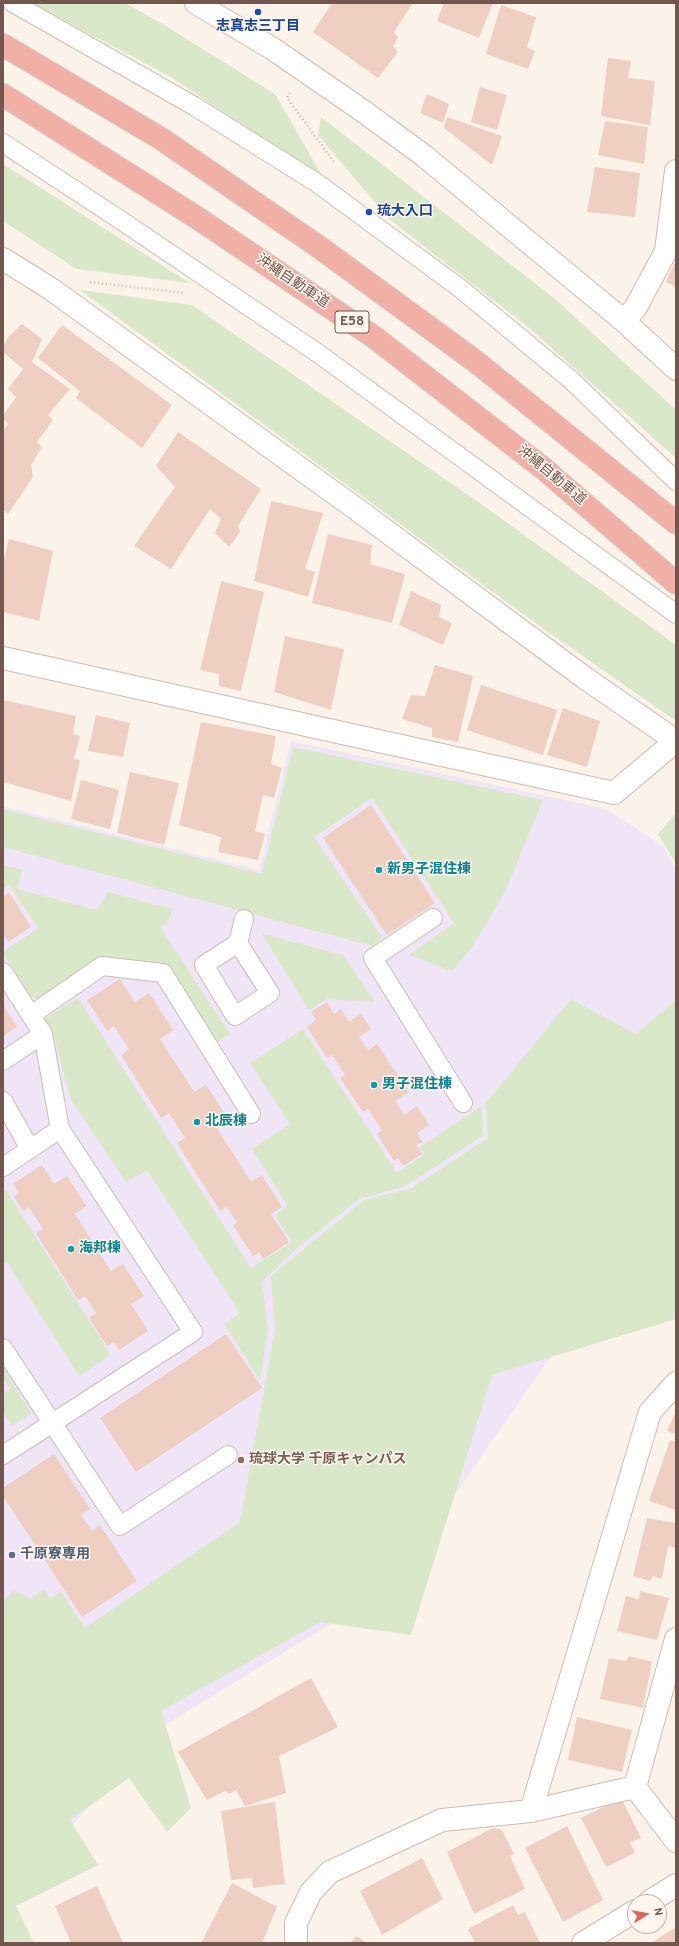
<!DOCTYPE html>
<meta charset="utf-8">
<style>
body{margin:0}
#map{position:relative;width:679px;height:1946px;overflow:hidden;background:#fbf2e9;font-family:Overpass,sans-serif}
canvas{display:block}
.frame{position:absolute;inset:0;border:4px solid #73574e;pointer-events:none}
.north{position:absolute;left:627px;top:1894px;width:40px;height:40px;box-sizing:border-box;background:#fef6ef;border:1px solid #c6b6af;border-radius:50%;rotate:79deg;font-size:11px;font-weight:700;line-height:16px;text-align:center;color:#73574e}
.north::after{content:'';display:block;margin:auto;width:14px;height:18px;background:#da6758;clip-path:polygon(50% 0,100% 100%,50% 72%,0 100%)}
</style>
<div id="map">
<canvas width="679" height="1946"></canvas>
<div class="frame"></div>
<div class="north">N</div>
</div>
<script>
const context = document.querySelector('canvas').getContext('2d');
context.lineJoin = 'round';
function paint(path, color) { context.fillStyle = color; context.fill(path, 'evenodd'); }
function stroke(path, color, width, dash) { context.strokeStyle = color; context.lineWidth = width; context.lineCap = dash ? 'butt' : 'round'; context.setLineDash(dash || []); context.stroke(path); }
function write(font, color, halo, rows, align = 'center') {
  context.font = font + ' Overpass,"Noto Sans JP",sans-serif'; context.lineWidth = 3; context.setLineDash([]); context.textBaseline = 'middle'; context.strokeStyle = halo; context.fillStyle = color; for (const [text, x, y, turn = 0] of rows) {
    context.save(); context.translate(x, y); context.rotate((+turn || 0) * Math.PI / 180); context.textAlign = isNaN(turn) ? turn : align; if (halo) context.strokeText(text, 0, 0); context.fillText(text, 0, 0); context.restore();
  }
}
paint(new Path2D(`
 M291 741 606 809 663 846 676 870V1070L567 1333 391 1587 147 1736 9 1902 3 1943V806L259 870Z`), '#efe5f7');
paint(new Path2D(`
 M31 3H125L161 23 275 94 324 179 169 76Z
 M321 117 555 299 676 410V458L528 327 389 219 318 135Z
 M3 164 190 283 77 269 3 221Z
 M80 290 192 305 484 506 676 645V721L538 625Z
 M293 747 543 800 505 892 473 946 452 971 409 955 454 923 372 798 314 837 382 937 372 946 3 847V809L262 874Z
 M676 813V864L658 834Z
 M3 865 22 870 17 889 97 910 108 892 173 909 167 924 160 927 230 1034 216 1043 168 968 89 965 38 999 30 995 3 952 38 928 9 885 3 889Z
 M262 934 343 955 375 1002 327 999 309 1010Z
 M78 998 251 1268 292 1242 275 1215 288 1206 252 1149 290 1124 250 1063 303 1029 397 1173 425 1154 420 1147 482 1106 483 1136 405 1186 359 1199 296 1249 262 1282 268 1330 260 1380 224 1324 240 1313 147 1170 126 1182 70 1098 53 1032 45 1019Z
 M571 999 636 1034 676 1000V1319L492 1375 411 1635 320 1622 161 1711 191 1808 167 1832 129 1778 70 1820 98 1865 16 1906 34 1943H3V1600L9 1596 13 1591 31 1598 44 1589 50 1598 61 1592 85 1628 240 1522 275 1330 271 1276 364 1200 412 1188 488 1138 485 1104Z
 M6 1190 111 1355 79 1376 7 1262 3 1264V1192Z
 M3 1369 31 1413 12 1426 3 1412V1394L10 1389 3 1379Z`), '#d8e8c8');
paint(new Path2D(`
 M332 3 412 4 394 32 398 37 393 46 398 52 378 78 313 32Z
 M444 3H493L479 38 437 21Z
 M501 5 536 17 527 47 535 51 528 69 486 54Z
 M608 58 631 61 628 78 655 81 650 125 601 116Z
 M480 87 507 95 497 130 471 122Z
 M427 94 449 104 443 123 420 113Z
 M447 117 502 136 492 165 444 128Z
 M605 121 648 127 644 164 598 155Z
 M595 167 640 173 635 217 587 212Z
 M676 260V287L666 282Z
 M22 324 42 339 32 362 70 389 48 415 53 420 37 442 42 447 31 465 33 477 8 514 3 510V431L8 424 3 419V416L16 397 8 389 23 369 3 352V346L8 337Z
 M62 325 172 405 142 448 76 398 80 391 38 358Z
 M178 432 261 489 238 526 240 532 229 547 215 533 221 519 210 509 171 569 134 546 175 487 156 466Z
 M271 501 323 513 305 569 315 572 308 597 254 581Z
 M328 534 372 545 370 564 405 574 392 623 312 603Z
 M9 539 53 551 39 621 3 612V563Z
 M221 581 264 592 241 691 219 686V674L200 670Z
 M411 591 441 605 439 617 452 623 443 645 399 625Z
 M285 636 344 649 331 710 274 692Z
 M435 665 473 676 458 742 432 737V728L402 719 411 695 425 696Z
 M481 685 557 710 543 755 467 730Z
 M3 700 76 716 73 734 80 736 74 759 80 760 71 801 3 782Z
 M563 708 600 721 587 767 547 755Z
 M96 715 130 723 123 757 88 751Z
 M201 722 276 736 271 764 282 768 274 798 263 795 255 831 265 834 258 860 218 852 221 837 179 825Z
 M130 772 179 783 164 845 117 833Z
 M81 780 119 790 110 829 71 819Z
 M371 805 435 903 387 935 323 838Z
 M9 892 31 927 8 942 3 934V897Z
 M120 979 135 1002 149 993 173 1030 160 1039 194 1092 206 1085 227 1117 215 1125 251 1182 262 1175 282 1207 271 1214 289 1242 263 1259 259 1252 253 1256 233 1225 237 1223 227 1207 220 1211 177 1143 185 1138 169 1113 161 1118 121 1055 129 1049 114 1026 107 1031 87 1000Z
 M327 1002 334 1014 341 1009 349 1022 361 1014 371 1029 359 1037 368 1050 377 1044 409 1092 395 1101 404 1115 417 1106 429 1125 417 1133 422 1142 416 1145 422 1154 403 1166 398 1158 394 1161 377 1134 382 1130 368 1109 363 1112 340 1078 345 1075 332 1055 327 1058 307 1027 316 1020 311 1012Z
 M3 1005 17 1027 3 1036Z
 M42 1165 54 1184 67 1176 86 1206 75 1214 111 1271 123 1264 144 1296 131 1304 148 1331 119 1350 114 1342 107 1346 89 1318 96 1313 85 1296 78 1300 36 1233 43 1229 29 1207 23 1211 14 1197 19 1193 13 1184Z
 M226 1334 262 1388 136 1472 100 1418Z
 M676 1411V1434L667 1431Z
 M670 1440 676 1442V1510L649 1501Z
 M54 1454 90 1509 81 1515 92 1531 100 1525 137 1581 82 1617 3 1496V1488Z
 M647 1518 676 1523V1548L668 1546 662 1579 653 1576 650 1581 633 1576Z
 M640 1591 669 1598 657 1640 617 1631 626 1596 639 1599Z
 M629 1656 652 1662 643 1708 600 1699 609 1658 626 1661Z
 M311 1678 338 1727 279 1756 286 1793 245 1806 236 1790 229 1794 225 1791 207 1800 178 1752Z
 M577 1717 632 1730 622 1772 568 1760Z
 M621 1798 641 1838 630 1842 635 1853 606 1867 581 1818Z
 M275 1802 285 1884 253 1888 252 1878 231 1880 221 1811Z
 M567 1826 603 1900 563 1922 525 1848Z
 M493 1828 502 1830 514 1854 510 1856 525 1889 474 1914 447 1852Z
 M422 1858 443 1899 382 1935 360 1891Z
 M232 1883 277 1907 262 1943H201Z
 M97 1886 123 1943H71L55 1906Z
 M513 1905 518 1915 525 1912 540 1943H475L468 1929Z
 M676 1927V1943H651Z
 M356 1936 367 1943H351Z`), '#eecfc2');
const lane = new Path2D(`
 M13 3 194 106 317 183 461 289 571 380 676 481
 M3 143 116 217 319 354 676 614
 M433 918 373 958 463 1103
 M238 943 204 965 235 1016 270 993 238 943 244 919
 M3 972 43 1034 60 1129 193 1332 3 1455
 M31 1015 102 966 163 973 251 1114
 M3 1061 43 1034
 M3 1101 30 1149
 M3 1167 60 1129
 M3 1348 120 1526 228 1455`);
const street = new Path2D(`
 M3 259 51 289 355 508 585 678 676 741
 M624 321 636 307 666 251 676 171
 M3 658 614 793 676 741
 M676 1639 635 1787 676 1841
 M531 1811 635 1787
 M649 1902 676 1885
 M296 1943V1923L311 1892 330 1872 442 1820 531 1811 650 1412 676 1383
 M583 1943 635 1911`);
const secondary = new Path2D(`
 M196 3 273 49 363 111 423 155 624 321 676 369`);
const highway = new Path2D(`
 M3 45 160 138 319 247 475 361 676 523
 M3 95 199 219 374 337 544 469 676 583`);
stroke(lane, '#cebbb2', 20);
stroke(street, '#cebbb2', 24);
stroke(secondary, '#d1bbb0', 24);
stroke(highway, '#d8d0cd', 24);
stroke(new Path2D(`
 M290 93 287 98 334 162
 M90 282 183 293`), '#d3b2a5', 2.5, [1, 3]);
stroke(lane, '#fff', 18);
stroke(street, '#fff', 22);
stroke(secondary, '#fff', 22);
stroke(highway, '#f0b0a5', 22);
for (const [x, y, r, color] of [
 [258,12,4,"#1a4fb4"],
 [369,212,4,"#1a4fb4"],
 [379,870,4,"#0f9aa8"],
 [374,1085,4,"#0f9aa8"],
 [197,1122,4,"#0f9aa8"],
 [71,1249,4,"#0f9aa8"],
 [241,1460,4,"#8d6e63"],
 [12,1555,4,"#5c6f8a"]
]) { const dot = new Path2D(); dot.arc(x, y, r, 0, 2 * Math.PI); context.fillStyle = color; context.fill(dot); stroke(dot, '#fef6ef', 1.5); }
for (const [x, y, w] of [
 [352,322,34]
]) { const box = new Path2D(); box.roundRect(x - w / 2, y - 11, w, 22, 3); context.fillStyle = '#fef6ef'; context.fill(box); stroke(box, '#73574e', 1); }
write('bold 13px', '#73574e', null, [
 ["E58",352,322]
]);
write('bold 14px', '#164399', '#fef6ef', [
 ["志真志三丁目",258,27],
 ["琉大入口",377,212,"left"]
]);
write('14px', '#73574e', '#fef6ef', [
 ["沖縄自動車道",292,282,34],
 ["沖縄自動車道",551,476,40]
]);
write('bold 14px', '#0d838f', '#fef6ef', [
 ["新男子混住棟",387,870],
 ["男子混住棟",382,1085],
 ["北辰棟",205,1122],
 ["海邦棟",79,1249]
], 'left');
write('bold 14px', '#785e54', '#fef6ef', [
 ["琉球大学 千原キャンパス",249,1460]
], 'left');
write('bold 14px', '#4e5e75', '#fef6ef', [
 ["千原寮専用",20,1555]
], 'left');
</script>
